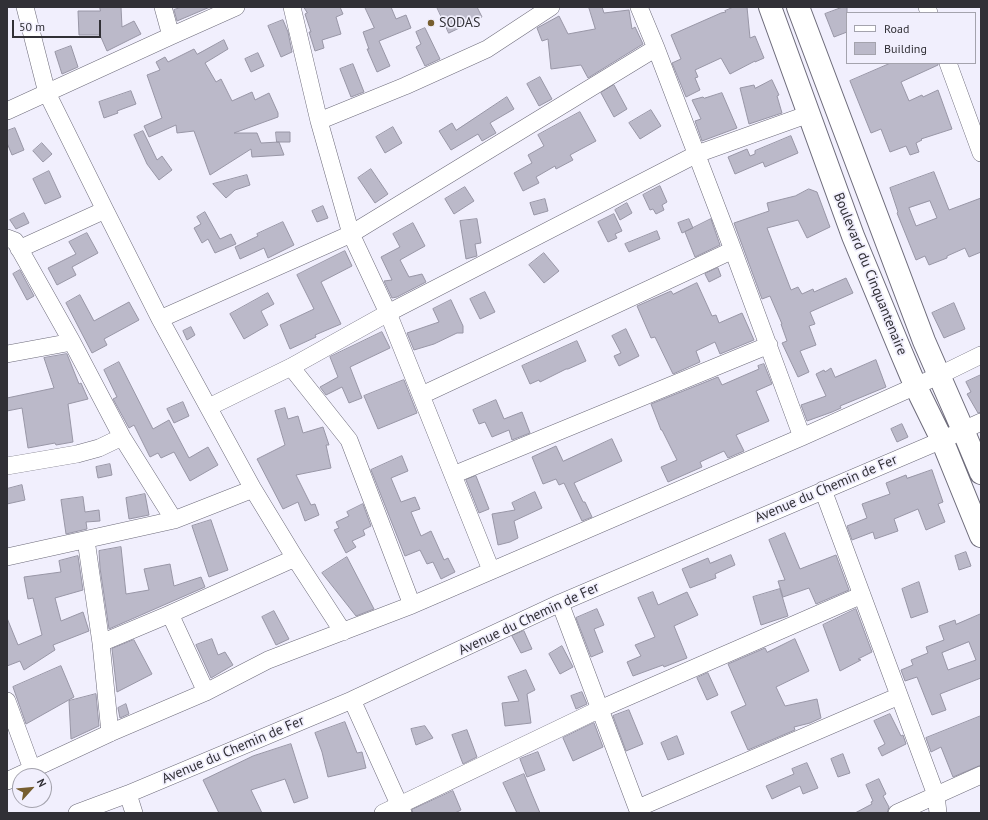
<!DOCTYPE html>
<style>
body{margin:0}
#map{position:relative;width:988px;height:820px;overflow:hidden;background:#f1effd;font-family:"PT Sans",sans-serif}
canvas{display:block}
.frame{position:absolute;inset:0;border:8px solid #313036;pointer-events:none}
.legend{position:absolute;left:846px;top:12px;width:130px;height:52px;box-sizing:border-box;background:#f1effd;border:1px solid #a4a3ad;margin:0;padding:5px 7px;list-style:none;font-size:12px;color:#313036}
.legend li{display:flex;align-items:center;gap:8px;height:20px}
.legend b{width:20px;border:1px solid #a4a3ad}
.north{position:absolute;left:12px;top:768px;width:40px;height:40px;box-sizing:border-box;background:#f1effd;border:1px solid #a4a3ad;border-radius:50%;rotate:63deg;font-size:11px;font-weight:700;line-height:16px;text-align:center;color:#313036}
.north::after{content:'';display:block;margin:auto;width:14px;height:18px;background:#775e2f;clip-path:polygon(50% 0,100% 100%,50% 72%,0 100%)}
.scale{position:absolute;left:12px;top:20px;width:89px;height:18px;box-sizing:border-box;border:2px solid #313036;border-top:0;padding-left:5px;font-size:12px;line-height:14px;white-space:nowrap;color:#313036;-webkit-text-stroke:3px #f1effd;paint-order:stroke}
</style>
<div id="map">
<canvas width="988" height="820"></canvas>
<div class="frame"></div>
<ul class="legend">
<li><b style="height:5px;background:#fff"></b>Road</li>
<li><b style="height:11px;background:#bbb9c9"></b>Building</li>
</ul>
<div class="north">N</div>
<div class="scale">50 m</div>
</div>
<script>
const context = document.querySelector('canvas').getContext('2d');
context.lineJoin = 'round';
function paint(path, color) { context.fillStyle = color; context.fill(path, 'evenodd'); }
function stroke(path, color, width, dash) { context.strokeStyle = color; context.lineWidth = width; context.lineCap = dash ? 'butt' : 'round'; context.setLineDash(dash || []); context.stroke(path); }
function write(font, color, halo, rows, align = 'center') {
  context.font = font + ' "PT Sans",sans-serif'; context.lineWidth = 3.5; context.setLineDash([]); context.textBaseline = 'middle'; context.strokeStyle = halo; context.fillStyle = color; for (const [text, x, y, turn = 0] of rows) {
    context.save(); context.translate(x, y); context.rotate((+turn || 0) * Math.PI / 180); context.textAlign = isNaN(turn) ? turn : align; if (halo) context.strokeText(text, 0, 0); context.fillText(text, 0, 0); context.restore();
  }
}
const building = new Path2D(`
 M100 7H121L122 27 134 21 141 34 107 51 100 35H79L78 11H100Z
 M182 7H210L177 21 174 10Z
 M304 7H340L343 14 336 17 341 34 322 40 324 48 315 51 309 32H311L305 14 307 13Z
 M365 7H391L396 19 406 15 411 28 379 41 390 66 377 72 367 49H369L363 32 374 28Z
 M437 7H477L482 17 449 33Z
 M589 7H602L604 13 629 10 632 29 635 27 643 44 588 78 581 65 551 69 548 39 542 41 537 28 559 16 568 34 595 29Z
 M734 7H747L750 38 755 36 764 58 755 62V61L730 74 721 58 695 70 698 77 695 78 700 90 686 97 672 63 681 59 671 35 721 13 726 12 725 11Z
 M843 7H847V32L834 37 825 14Z
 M283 20 288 32 292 52 281 57 268 26Z
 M425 28 440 59 425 66 416 47 421 44 416 32Z
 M224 40 228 49 205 63 216 82 221 79 232 101 252 92 255 100 269 93 278 113V117L234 133H257L261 143 279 142 284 155 252 157 251 149 210 175 194 131 177 133 176 125 149 137 144 126 162 118 147 75 160 70 156 62 165 57 168 62 194 49 197 54Z
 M71 46 78 67 62 74 55 52Z
 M258 53 264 66 251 72 245 59Z
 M891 63H938V65L901 82 909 101 922 95 923 97 938 90 952 129 921 139 922 140 916 143 919 152 910 155 906 146 890 152 881 129 871 133 850 81Z
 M353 64 364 92 351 97 340 69Z
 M540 77 552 99 539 106 527 84Z
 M772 80 779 95 777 96 782 113 749 124 740 88 754 85 755 88Z
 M614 85 627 109 614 117 601 93Z
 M131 91 136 104 117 111 118 113 104 118 99 102Z
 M722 93 737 128 702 141 695 121 701 119 692 100 703 97 704 98Z
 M507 97 514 109 490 123 496 133 482 141 478 134 451 150 439 131 452 123 456 130Z
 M651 110 661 126 640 139 629 123Z
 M580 112 596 141 570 155 573 160 556 169 555 166 536 177 539 183 523 191 514 173 532 163 528 155 544 146 538 135Z
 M393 127 402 143 385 153 376 137Z
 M15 128 24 150 12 155 7 143V131Z
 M143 131 157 160 162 156 172 170 159 180 147 164 134 135Z
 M276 132H290V142H277Z
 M791 136 798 153 765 167 763 162 735 174 728 157 747 149 750 156 755 154V151Z
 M42 143 52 154 43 162 33 151Z
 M371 169 388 194 375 203 358 178Z
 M49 171 61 197 45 204 33 179Z
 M934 172 949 210 981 198V252L969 257 965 248 947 256V258L929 265 925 256 916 260 897 213 898 212 890 188ZM930 201 937 218 916 226 909 208Z
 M247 175 250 185 235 190 226 198 213 184Z
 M660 186 667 202 662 205 664 210 656 214 653 209 650 210 643 195Z
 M465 187 474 201 454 214 445 199Z
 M809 189 817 192 830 227 807 238 798 220 767 228 791 290 798 287 802 294 813 289 814 292 846 278 853 293 810 312 815 324 809 326 816 345 800 351 809 372 798 377 782 343 787 341 781 324H782L770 296 762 299 734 223 769 211 767 203 795 196Z
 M545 199 548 211 534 215 530 203Z
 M627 203 632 213 620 220 615 210Z
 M323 206 328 218 317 222 312 211Z
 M205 212 220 239 231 234 236 244 215 253 208 239 202 243 194 228 201 224 197 217Z
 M24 213 29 223 16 229 10 220Z
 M614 214 622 231 615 234 617 238 608 242 598 222Z
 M477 219 481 243 475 244 477 256 466 259 460 221Z
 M689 219 693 228 682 233 678 223Z
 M711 219 720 245 695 257 685 232Z
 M283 222 294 245 268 258 264 248 240 259 235 247 258 236 257 234Z
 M413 223 425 246 400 260 409 277 422 274 426 282 397 297 392 298 384 281 392 280 381 257 400 247 393 234Z
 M657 231 660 239 629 252 625 244Z
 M87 233 98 253 72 267 76 275 57 285 48 268 76 254 69 242Z
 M345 251 352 266 321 282 341 324 315 335 316 337 290 349 280 325 314 309 297 275Z
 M544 253 559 271 544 283 529 265Z
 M718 268 721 276 709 282 705 274Z
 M20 270 34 296 27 300 13 274Z
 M697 283 712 316 716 315 719 323 742 313 754 340 720 354 715 342 696 351 700 362 673 374 655 337 651 338 637 306 671 291 673 294Z
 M485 292 495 312 480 319 470 299Z
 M268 293 274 304 261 311 268 325 244 339 230 314Z
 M80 295 94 321 129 302 139 320 104 339 107 345 92 353 66 303Z
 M451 300 463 326V333H457L434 344 414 350 407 333 439 322 433 309Z
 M954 303 965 329 944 338 932 313Z
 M191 327 195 335 187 340 183 331Z
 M626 329 639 356 619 366 614 356 621 353 612 336Z
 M382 332 390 348 350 367 362 398 349 403 342 387 326 395 320 387 338 377 330 357Z
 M577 341 586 361 568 369H566L540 382 539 380 530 384 522 366Z
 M67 354 79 384 81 383 88 399 68 404 73 442 56 445 55 443 28 448 22 408 7 411V398L54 388 44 358Z
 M876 360 886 387 840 406 841 408 832 412 807 421 801 405 826 396 816 374 824 370 825 372 831 368 835 377Z
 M119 362 153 429 169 420 189 458 208 447 218 465 190 481 174 452 161 458 158 453 150 457 134 425 129 428 113 399 117 397 104 370Z
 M764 364 772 384 756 391 769 421 736 435 744 451 728 458 724 451 700 462 702 467 668 482 661 467 677 460 662 430H661L651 404 718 377 722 385 759 369 758 366Z
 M981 375V412L978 413 967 394 971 392 966 382Z
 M404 380 417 413 378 429 364 396Z
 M496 400 504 419 522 412 530 433 512 440 509 430 492 437 485 422 479 424 473 410Z
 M183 402 189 416 174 423 167 409Z
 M285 408 288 419 298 416 303 433 323 427 329 445H326L331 468 296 475 311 505 315 504 319 515 305 521 298 502 283 509 257 459 285 445 275 411Z
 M902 424 908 437 897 442 891 429Z
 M612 439 622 461 574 483 583 502H585L592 517 582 521 564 483 559 485 556 479 543 484 532 457 556 446 563 461Z
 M402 456 408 471 391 478 401 502 415 497 420 509 411 512 421 536 431 531 444 560 448 558 455 572 441 579 433 562 427 564 420 550 405 556 371 470Z
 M110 464 112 475 98 478 96 467Z
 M932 470 943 502 938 504 945 522 926 530 918 509 894 519 898 531 875 539 873 532 852 540 847 526 867 518 862 504 890 494 886 483 906 475 907 478Z
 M476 476 489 509 479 513 466 480Z
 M22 485 25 500 7 504V489Z
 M535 492 542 508 514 521 518 538 510 542 498 545 492 514 515 510 512 503Z
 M145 494 149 515 129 519 126 498Z
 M83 497 85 512 99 510 100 521 86 522 87 529 66 534 61 500Z
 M363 504 371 526 363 530 365 535 352 541 356 547 346 553 334 530 339 528 336 522 349 516 347 512Z
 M211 520 228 570 209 577 192 526Z
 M785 533 800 569 836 555 849 590 816 604 809 588 783 597 778 581 785 580 769 540Z
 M121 547 126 594 149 590 144 569 170 564 174 586 201 577 205 587 109 629 100 568 99 551Z
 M966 552 971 566 959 570 955 556Z
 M731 555 735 565 715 574 716 578 690 588 682 569 708 558 710 563Z
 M78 556 83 590 55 598 61 621 83 612 89 631 53 645 55 650 24 670 20 661 7 666V618L18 645 42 635 33 598 28 599 24 577 61 572 59 561Z
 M347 557 374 609 356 616 322 573Z
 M919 582 928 612 911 618 902 589Z
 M780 589 788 616 761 625 753 597Z
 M653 592 658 605 687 592 698 615 674 626 687 658 664 667 663 665 633 676 627 662 641 656 635 645 655 637 638 598Z
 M597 609 604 625 594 629 603 652 591 657 576 618Z
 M856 609 872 652 858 659 861 660 840 671 823 625Z
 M274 611 289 639 276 645 262 617Z
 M981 614V678L940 694 946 710 932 715 917 677 905 681 901 670 913 665 911 660 928 653 926 647 944 640 939 626 955 620 956 624ZM969 642 976 660 948 670 942 653Z
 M524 631 532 649 521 653 512 636Z
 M212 639 218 655 225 652 233 665 211 678 196 645Z
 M795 639 809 671 776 687 785 706 817 699 821 718 810 723 794 727 795 730 748 750 731 712 746 705 728 664 765 648 767 652Z
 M134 640 152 674 117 692 112 649Z
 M562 646 573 667 560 674 549 654Z
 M61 666 74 697 26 724 13 687Z
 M526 670 535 690 527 694 531 723 505 726 502 703 519 701 508 677Z
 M708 673 718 695 707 700 697 678Z
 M582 692 587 704 576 709 571 696Z
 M96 694 99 726 71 739 69 701Z
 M126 704 129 714 120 718 118 708Z
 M629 710 643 744 626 751 613 716Z
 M890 714 901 736 903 735 906 744 882 756 878 748 885 744 874 721Z
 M981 716V765L953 777 941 747 931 752 926 738Z
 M345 722 357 753 362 752 366 768 328 777 322 752 315 733Z
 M594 723 603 747 573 761 563 738Z
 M425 726 433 738 416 745 411 729Z
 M467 730 477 757 463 764 452 735Z
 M677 736 684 754 668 760 661 743Z
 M291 744 308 798 294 803 285 779 251 790 262 813H219L203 780 253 756Z
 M538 752 545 770 527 777 520 759Z
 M843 754 850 773 838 777 831 759Z
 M807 763 818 788 803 794 800 786 772 799 766 786 794 774 792 769Z
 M524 774 532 794 540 813H517L503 783Z
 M879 779 886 794 883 796 889 807 887 813H855L872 804 871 802 873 801 866 785Z
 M453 791 461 810 455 813H413L412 810Z`);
paint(building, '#bbb9c9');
stroke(building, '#9896a6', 1);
const minor = new Path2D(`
 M25 7 47 93 105 210 160 319 253 489 295 558 343 632
 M163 7 171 36
 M292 7 319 121 351 234 388 313 491 570
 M639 7 656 48 733 250 802 437
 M927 7 929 13
 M948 63 981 153
 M7 111 171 36 236 7
 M319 121 405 86 487 49 551 7
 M7 238 15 241 32 271 72 342 122 437 174 520
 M19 249 105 210
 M160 319 351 234 656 48
 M7 354 72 342
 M291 367 349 440 412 605
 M422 395 733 250
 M209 407 291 367 388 313 697 154 809 114
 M7 466 77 454 99 448 122 437
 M453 475 769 345
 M823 490 936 795 938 813
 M86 540 101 643 110 733
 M7 557 174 520 253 489
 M560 603 639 813
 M170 614 206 692
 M101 643 170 614 295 558
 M352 700 403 813
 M7 701 32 769
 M7 781 110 733 206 692 268 660 412 605 802 437 938 376 981 355
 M128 794 134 813
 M638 808 899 696
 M77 813 128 794 352 700 560 603 942 440 981 422
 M383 813 600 709 862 595
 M897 813 981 775`);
const major = new Path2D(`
 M770 7 853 236 901 352 915 385 942 440 981 536
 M798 7 924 341 963 430 981 473`);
stroke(minor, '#6d6b7a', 18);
stroke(major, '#6d6b7a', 24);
stroke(minor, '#fff', 17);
stroke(major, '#fff', 22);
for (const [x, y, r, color] of [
 [431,23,4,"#775e2f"]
]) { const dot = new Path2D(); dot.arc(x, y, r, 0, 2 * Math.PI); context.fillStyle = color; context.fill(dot); stroke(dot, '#f1effd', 1.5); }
write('14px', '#313036', '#f1effd', [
 ["SODAS",439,23]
], 'left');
write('14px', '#313036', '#f1effd', [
 ["Boulevard du Cinquantenaire",870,274,68],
 ["Avenue du Chemin de Fer",826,489,-23],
 ["Avenue du Chemin de Fer",529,619,-25],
 ["Avenue du Chemin de Fer",233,750,-23]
]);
</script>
